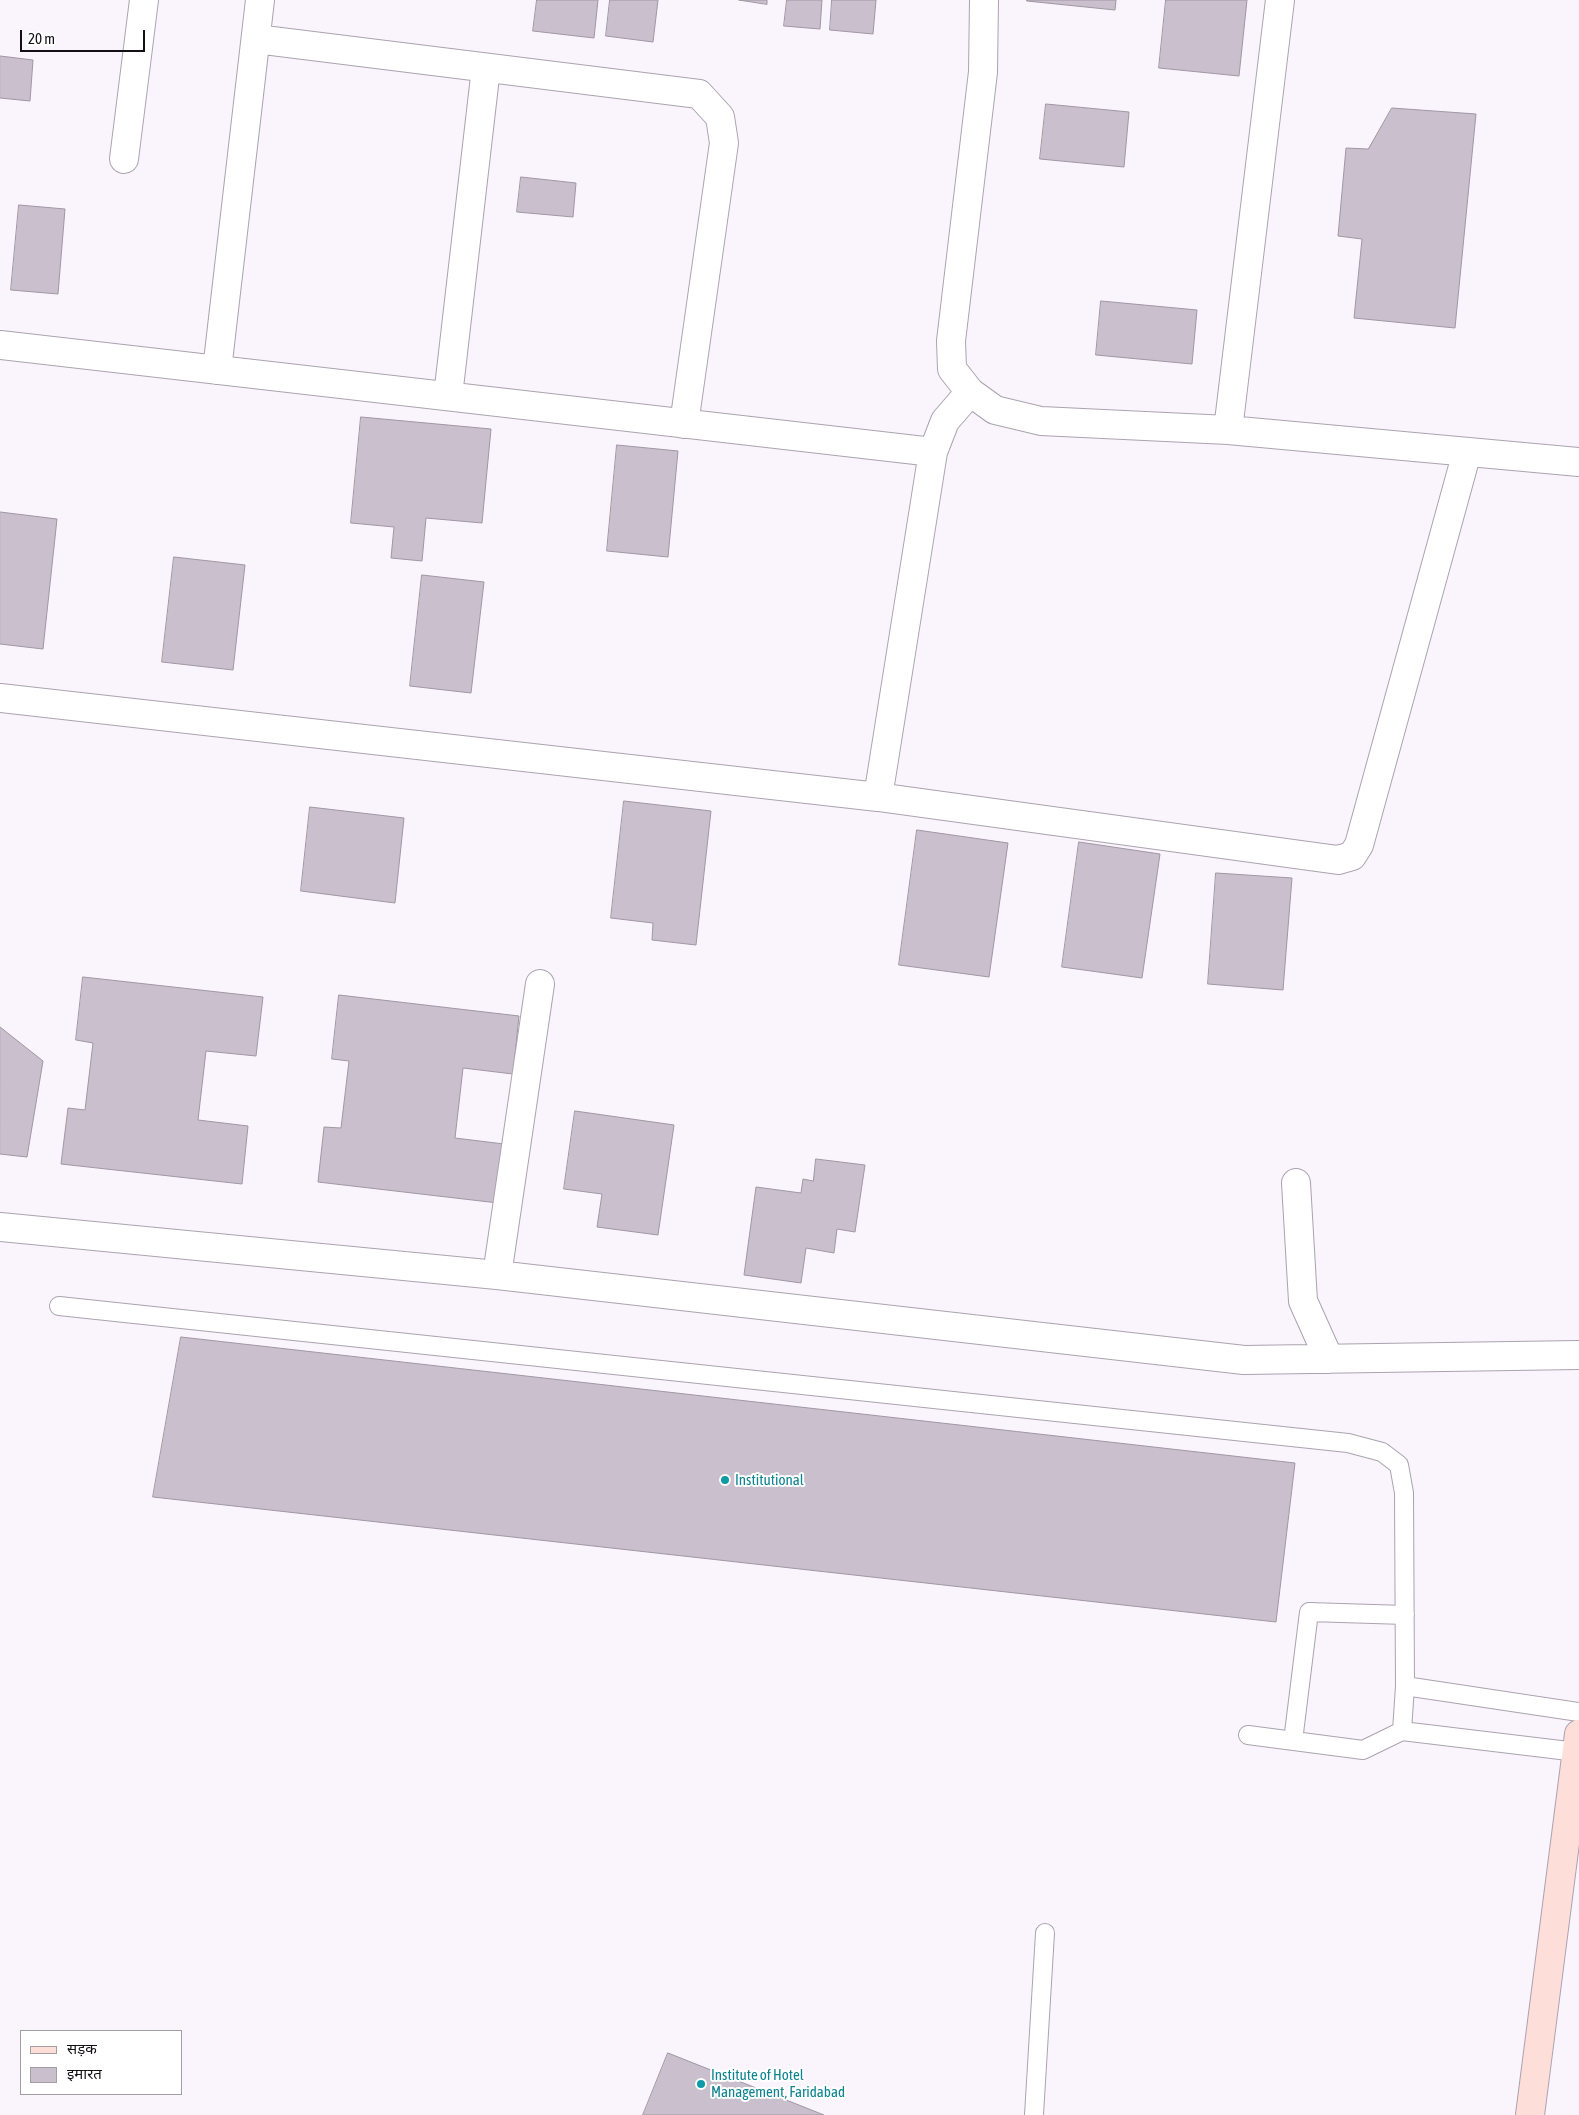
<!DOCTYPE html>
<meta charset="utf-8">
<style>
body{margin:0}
#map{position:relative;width:1579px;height:2115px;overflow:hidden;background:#faf4fd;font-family:"Asap Condensed","Noto Sans Devanagari",sans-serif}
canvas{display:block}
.legend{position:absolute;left:20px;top:2030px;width:162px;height:65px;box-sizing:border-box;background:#fff;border:1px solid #a19fa1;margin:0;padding:6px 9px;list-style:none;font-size:15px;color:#130f14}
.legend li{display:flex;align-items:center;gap:10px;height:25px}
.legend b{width:25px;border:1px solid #a19fa1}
.scale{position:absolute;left:20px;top:30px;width:125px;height:22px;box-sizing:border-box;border:2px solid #130f14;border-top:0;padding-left:6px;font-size:15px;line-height:18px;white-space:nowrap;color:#130f14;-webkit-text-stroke:4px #fff;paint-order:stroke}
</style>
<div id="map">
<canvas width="1579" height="2115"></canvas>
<ul class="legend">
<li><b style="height:6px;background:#feded9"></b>सड़क</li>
<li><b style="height:14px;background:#c9bfcd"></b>इमारत</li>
</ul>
<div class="scale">20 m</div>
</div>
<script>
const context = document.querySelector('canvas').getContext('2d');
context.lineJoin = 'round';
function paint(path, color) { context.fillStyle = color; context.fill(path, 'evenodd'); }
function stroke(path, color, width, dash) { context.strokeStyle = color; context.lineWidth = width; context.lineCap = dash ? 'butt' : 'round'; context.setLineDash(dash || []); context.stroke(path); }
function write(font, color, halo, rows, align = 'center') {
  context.font = font + ' "Asap Condensed",sans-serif'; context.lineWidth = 4; context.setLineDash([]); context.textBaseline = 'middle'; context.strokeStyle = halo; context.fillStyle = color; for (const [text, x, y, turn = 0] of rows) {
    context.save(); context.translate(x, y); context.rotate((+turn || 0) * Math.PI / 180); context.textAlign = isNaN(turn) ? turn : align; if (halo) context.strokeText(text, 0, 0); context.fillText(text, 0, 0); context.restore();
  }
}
const building = new Path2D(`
 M537 0H598L594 38 533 31Z
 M610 0H658L653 42 606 36Z
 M739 0H767V4Z
 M787 0H822L820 29 784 26Z
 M832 0H876L873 34 830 30Z
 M1027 0H1116L1115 10 1027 1Z
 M1166 0H1247L1239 76 1159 68Z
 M0 56 33 60 30 101 0 98Z
 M1046 104 1129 112 1124 167 1040 159Z
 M1392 108 1476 114 1455 328 1354 318 1362 239 1338 236 1346 148 1368 149Z
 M521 177 576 183 573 217 517 212Z
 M19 205 65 209 58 294 11 290Z
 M1101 301 1197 310 1192 364 1096 355Z
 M361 417 491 429 482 523 426 518 422 561 391 558 394 527 351 523Z
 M617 445 678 451 668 557 607 551Z
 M0 512 57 519 43 649 0 644Z
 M174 557 245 565 233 670 162 662Z
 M422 575 484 582 471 693 410 686Z
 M624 801 711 811 696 945 652 940 653 923 611 918Z
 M310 807 404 818 395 903 301 891Z
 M917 830 1008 843 989 977 899 965Z
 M1079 842 1160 854 1142 978 1062 967Z
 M1216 873 1292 878 1283 990 1208 984Z
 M83 977 263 997 256 1056 206 1051 198 1120 248 1126 242 1184 61 1164 68 1108 85 1110 93 1043 76 1040Z
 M339 995 519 1016 513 1074 463 1068 455 1138 504 1144 498 1203 318 1182 324 1127 341 1128 349 1061 332 1059Z
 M0 1027 43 1061 27 1157 0 1154Z
 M575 1111 674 1125 658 1235 597 1227 602 1194 564 1189Z
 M816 1159 865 1165 855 1232 837 1229 834 1253 806 1248 801 1283 744 1275 756 1187 801 1193 803 1179 813 1181Z
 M181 1337 1295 1463 1276 1622 153 1497Z
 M668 2053 824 2115H643Z`);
paint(building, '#c9bfcd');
stroke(building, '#a096a4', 1);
const lane = new Path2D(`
 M59 1306 1348 1443 1382 1452 1399 1465 1404 1493 1405 1686 1402 1731
 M1405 1686 1579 1712
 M1248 1735 1363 1750 1402 1731 1577 1752
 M1293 1741 1309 1612 1405 1615
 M1034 2115 1045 1933`);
const street = new Path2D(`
 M984 0 983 72 951 341 952 369 970 392 995 410 1041 421 1228 430 1579 462
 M256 39 699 94 720 117 724 143 684 424
 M124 159 144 0
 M0 345 933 452
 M217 370 260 0
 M448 396 486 68
 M1228 430 1280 0
 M0 698 878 797 1338 860 1352 856 1359 845 1467 452
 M878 797 933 452 945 421 970 392
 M1296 1183 1303 1301 1329 1359
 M0 1227 497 1275 1244 1360 1579 1355
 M497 1275 540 984`);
const secondary = new Path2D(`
 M1530 2115 1579 1734`);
stroke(lane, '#aca2b0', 20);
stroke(street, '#aca2b0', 30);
stroke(secondary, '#aca2b0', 30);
stroke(lane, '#fff', 18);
stroke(street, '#fff', 28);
stroke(secondary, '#feded9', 28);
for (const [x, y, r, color] of [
 [725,1480,5,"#0f9aa8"],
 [701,2084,5,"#0f9aa8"]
]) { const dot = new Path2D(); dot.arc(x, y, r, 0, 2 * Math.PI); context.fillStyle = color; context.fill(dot); stroke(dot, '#fff', 2); }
write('15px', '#0d838f', '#fff', [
 ["Institutional",735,1480],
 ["Institute of Hotel",711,2075],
 ["Management, Faridabad",711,2092]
], 'left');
</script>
